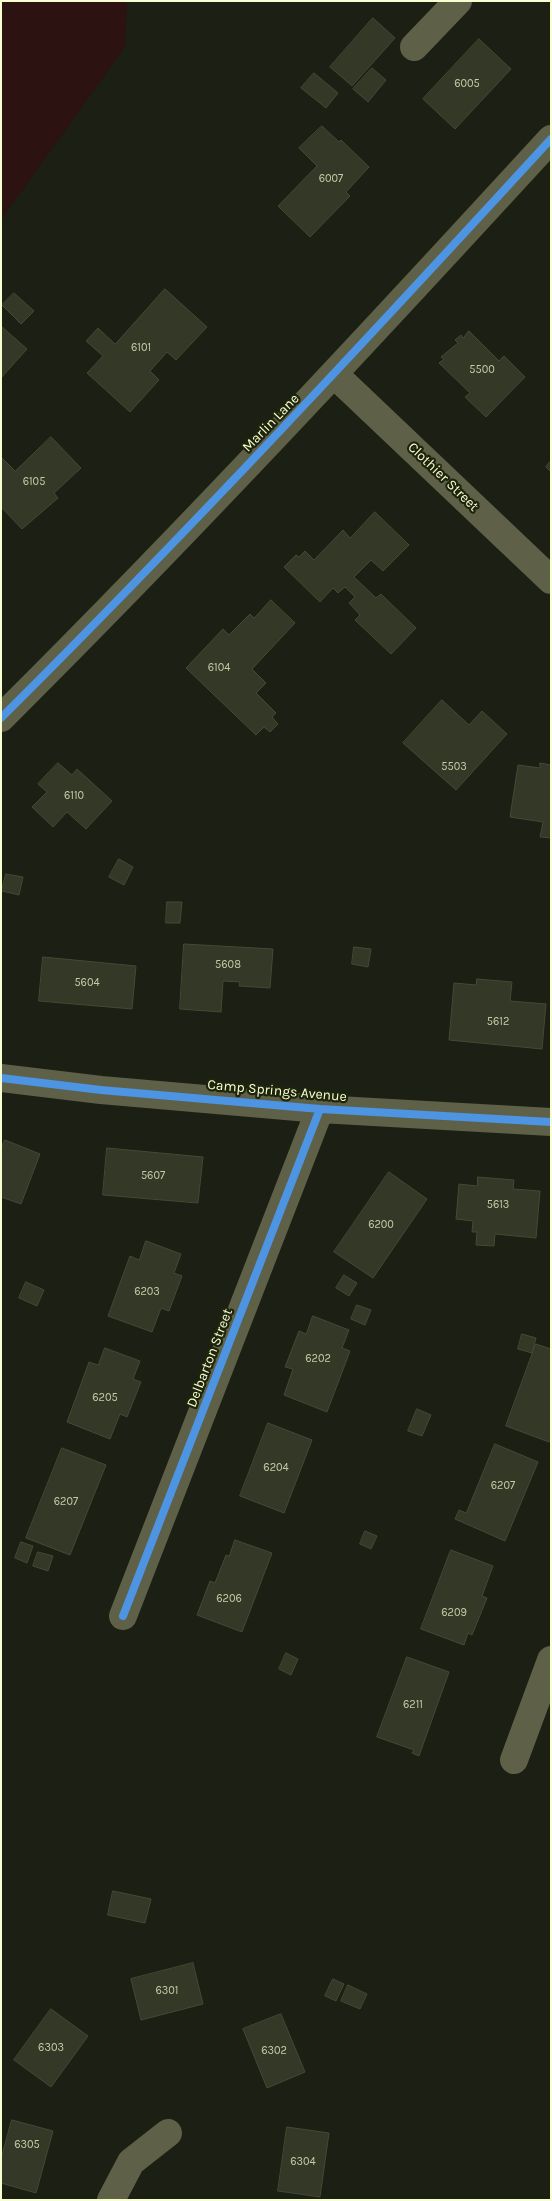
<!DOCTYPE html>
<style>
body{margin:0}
#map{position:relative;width:552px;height:2201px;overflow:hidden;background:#1c1f13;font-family:Karla,sans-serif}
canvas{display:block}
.frame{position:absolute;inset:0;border:2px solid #f7ffd0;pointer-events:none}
</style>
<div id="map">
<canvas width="552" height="2201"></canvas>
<div class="frame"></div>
</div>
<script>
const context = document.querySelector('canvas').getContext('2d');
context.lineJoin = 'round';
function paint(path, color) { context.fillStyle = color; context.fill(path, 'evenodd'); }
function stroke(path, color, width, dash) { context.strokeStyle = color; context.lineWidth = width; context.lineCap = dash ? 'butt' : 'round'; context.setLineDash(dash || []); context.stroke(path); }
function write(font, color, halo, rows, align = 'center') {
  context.font = font + ' Karla,sans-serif'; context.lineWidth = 4.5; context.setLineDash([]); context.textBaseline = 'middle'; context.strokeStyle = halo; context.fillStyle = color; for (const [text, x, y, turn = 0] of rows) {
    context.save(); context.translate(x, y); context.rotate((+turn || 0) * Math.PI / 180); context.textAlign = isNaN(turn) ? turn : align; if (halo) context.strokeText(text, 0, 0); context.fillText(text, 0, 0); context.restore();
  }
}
paint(new Path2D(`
 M1 1H127L125 47 1 220Z`), '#2c1210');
const building = new Path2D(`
 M373 18 395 38 352 86 330 67Z
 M479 39 511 69 455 129 423 99Z
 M372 68 386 80 368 102 353 89Z
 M314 73 338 93 326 108 301 88Z
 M322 126 339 142 341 140 369 167 346 192 350 196 310 237 278 206 317 166 299 148Z
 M165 289 207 327 176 360 167 352 150 371 159 380 130 412 87 373 103 356 86 341 98 328 115 344Z
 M14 293 34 311 21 324 2 305Z
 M1 326 27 349 1 378Z
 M469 331 499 361 504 356 525 377 486 417 465 397 470 393 439 363 444 359 441 357 458 343 455 340 461 335 463 338Z
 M51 437 81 468 54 493 58 498 22 529 1 507V457L15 471Z
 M551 461V472L546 467Z
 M375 512 409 545 383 571 371 560 354 577 376 598 381 594 416 628 391 654 355 620 360 615 349 603 355 597 345 587 338 593 333 588 320 602 284 567 296 555 299 557 305 551 314 560 343 530 350 538Z
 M271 600 295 623 252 669 266 683 256 693 276 713 272 717 278 724 270 732 264 727 256 735 186 668 223 629 229 635 250 614 254 618Z
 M442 700 469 725 482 711 507 734 456 790 403 743Z
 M58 763 72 775 77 769 112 801 86 829 67 812 53 827 32 807 47 792 38 784Z
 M540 763 551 765V838L540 837 543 822 510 817 518 765 540 768Z
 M119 859 133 867 124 885 109 877Z
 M6 874 23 877 19 895 2 891Z
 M167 902H182L180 923H166Z
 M184 944 273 949 270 988 239 986 240 982 223 981 221 1012 180 1009Z
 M354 947 371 949 368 967 352 964Z
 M43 957 136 966 132 1009 39 1001Z
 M477 979 512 982 510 1001 546 1004 542 1049 449 1040 454 983 476 985Z
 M5 1140 40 1154 21 1204 1 1197V1149Z
 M107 1148 203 1157 198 1203 103 1195Z
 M389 1172 427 1199 373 1278 334 1252Z
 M478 1177 514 1180 513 1189 540 1191 536 1238 495 1234 494 1246 476 1245 477 1232H472L473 1221 456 1219 459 1184 477 1186Z
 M146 1241 181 1254 174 1273 182 1276 169 1311 161 1308 152 1332 108 1316 130 1256 139 1260Z
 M344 1275 357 1283 349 1296 336 1288Z
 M26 1282 44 1290 37 1306 19 1298Z
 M357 1305 371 1310 365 1325 351 1319Z
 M313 1316 349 1330 342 1348 350 1351 327 1412 284 1395 293 1369 285 1367 299 1331 306 1334Z
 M522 1334 536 1338 532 1353 518 1349Z
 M536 1344 551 1349V1437L549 1442 506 1426Z
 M105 1348 140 1361 133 1379 141 1382 127 1417 120 1414 110 1439 67 1422 89 1362 98 1365Z
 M417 1409 431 1415 422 1436 408 1431Z
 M268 1423 312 1440 284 1513 240 1496Z
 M495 1444 538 1462 505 1541 455 1519 459 1510 466 1513Z
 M62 1448 106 1465 70 1555 26 1538Z
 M365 1531 377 1536 371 1549 360 1544Z
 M235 1540 272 1553 242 1632 197 1615 210 1581 215 1583 226 1555 229 1556Z
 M21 1542 33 1546 27 1563 15 1558Z
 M451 1550 493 1566 482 1596 487 1598 472 1635 468 1633 464 1645 421 1629Z
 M38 1552 53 1556 48 1571 33 1566Z
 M286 1653 298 1659 291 1675 279 1669Z
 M407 1657 449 1672 419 1756 412 1753 414 1750 377 1737Z
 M113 1891 151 1899 145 1923 108 1915Z
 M193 1963 203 2004 141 2020 131 1979Z
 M333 1979 344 1984 336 2001 325 1996Z
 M348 1985 367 1994 360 2009 341 2001Z
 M51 2009 88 2036 51 2087 14 2060Z
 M281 2014 305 2072 267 2088 243 2029Z
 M12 2120 53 2131 36 2193 1 2183V2159Z
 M287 2127 329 2133 320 2197 278 2191Z`);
paint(building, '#333827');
stroke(building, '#444a34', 1);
stroke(new Path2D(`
 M414 47 458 1
 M335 375 551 580
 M1 718C190 530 371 335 551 139
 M1 1078 101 1090 320 1109 551 1122
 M123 1616 320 1109
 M514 1760 551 1660
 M111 2200 131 2162 168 2133`), '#5e6047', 28);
stroke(new Path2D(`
 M1 718C190 530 371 335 551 139
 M1 1078 101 1090 320 1109 551 1122
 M123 1616 320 1109`), '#4d94e3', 8);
write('11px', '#c6cda6', null, [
 ["6005",467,84],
 ["6007",331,179],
 ["6101",141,348],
 ["5500",482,370],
 ["6105",34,482],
 ["6104",219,668],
 ["5503",454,767],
 ["6110",74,796],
 ["5608",228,965],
 ["5604",87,983],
 ["5612",498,1022],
 ["5607",153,1176],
 ["5613",498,1205],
 ["6200",381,1225],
 ["6203",147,1292],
 ["6202",318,1359],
 ["6205",105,1398],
 ["6204",276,1468],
 ["6207",503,1486],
 ["6207",66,1502],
 ["6206",229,1599],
 ["6209",454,1613],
 ["6211",413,1705],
 ["6301",167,1991],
 ["6303",51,2048],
 ["6302",274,2051],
 ["6305",27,2145],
 ["6304",303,2162]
]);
write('14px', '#f7ffd0', '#1f250d', [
 ["Marlin Lane",271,423,-46],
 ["Clothier Street",443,477,44],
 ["Camp Springs Avenue",277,1091,5],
 ["Delbarton Street",210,1358,-69]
]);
</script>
